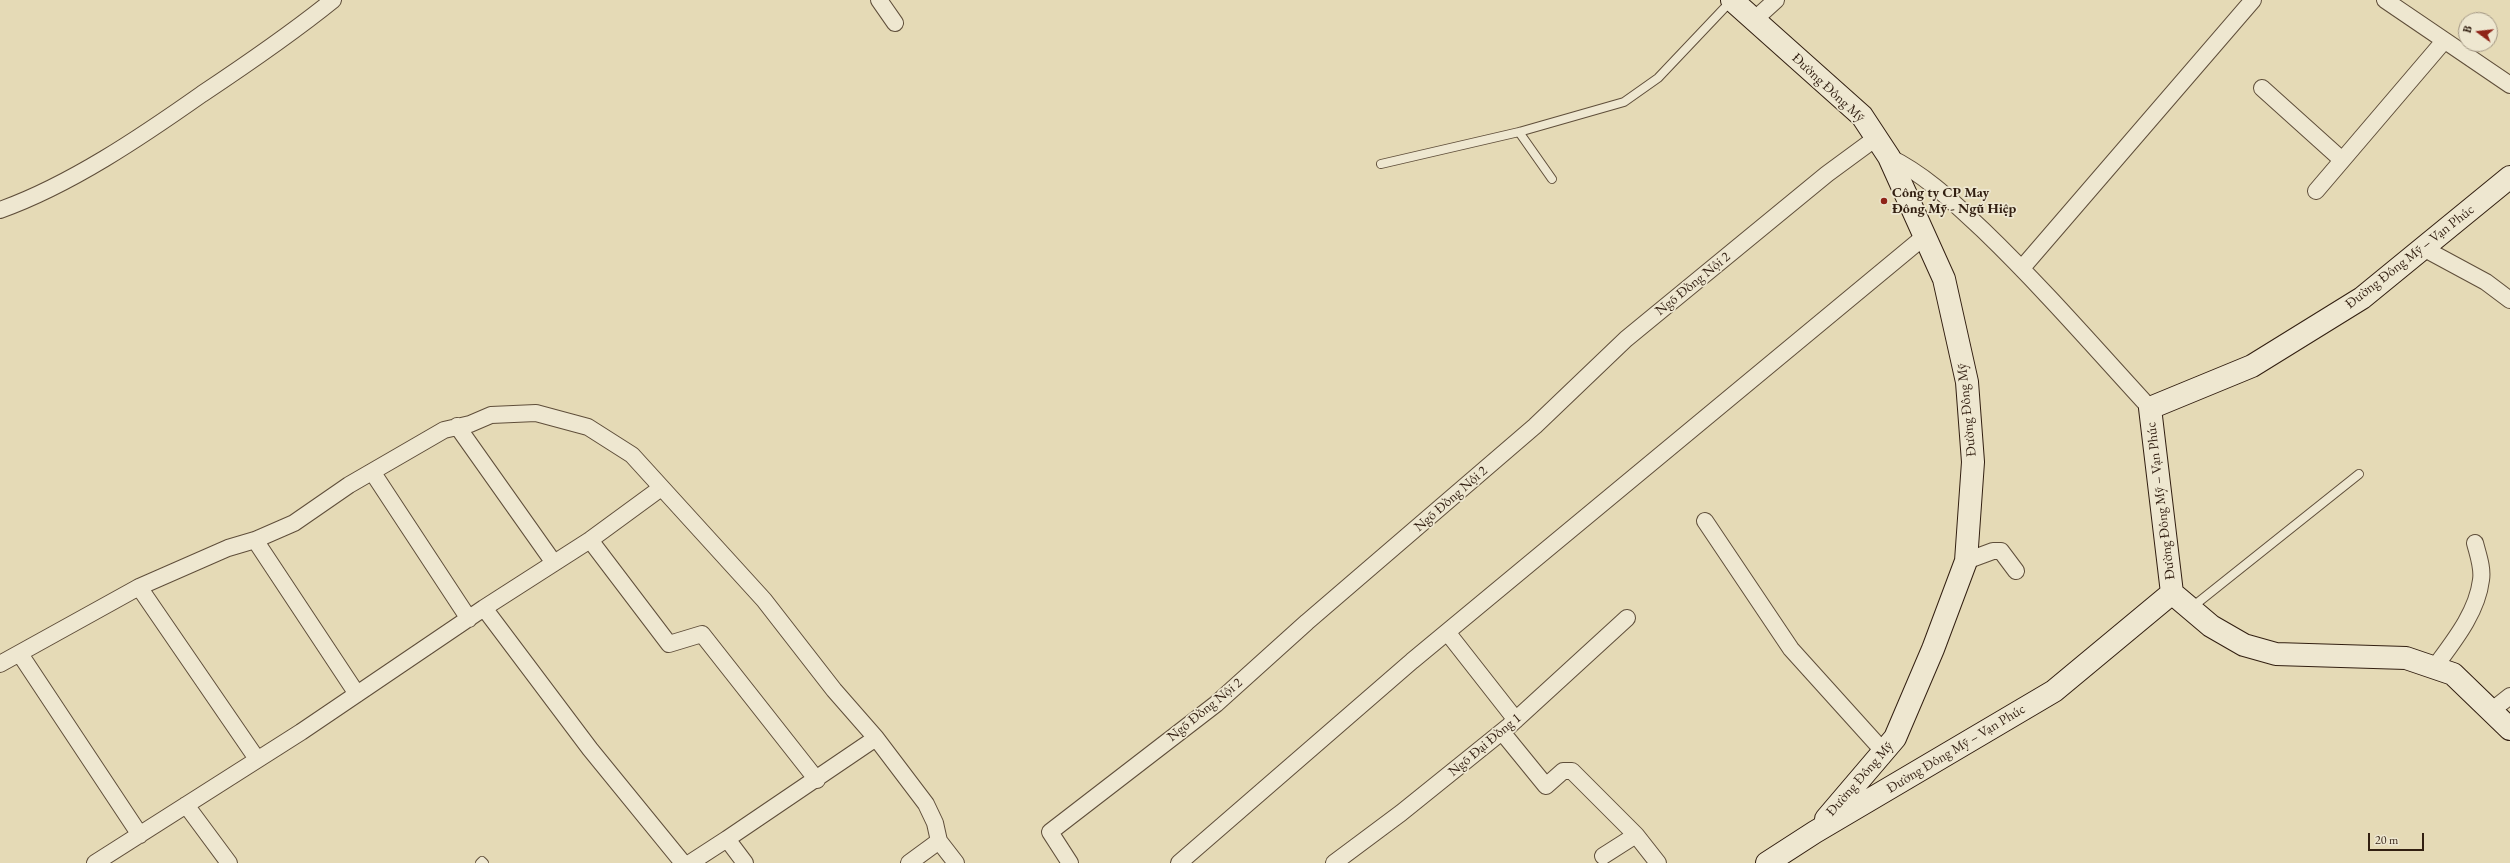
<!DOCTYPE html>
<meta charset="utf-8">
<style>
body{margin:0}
#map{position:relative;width:2510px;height:863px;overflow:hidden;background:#e5dab6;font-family:"EB Garamond",serif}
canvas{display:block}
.north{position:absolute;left:2458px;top:12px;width:40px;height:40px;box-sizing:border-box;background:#eee7d0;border:1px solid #a39784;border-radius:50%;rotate:285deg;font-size:11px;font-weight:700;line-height:16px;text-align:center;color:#321f11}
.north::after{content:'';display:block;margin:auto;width:14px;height:18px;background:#8f2418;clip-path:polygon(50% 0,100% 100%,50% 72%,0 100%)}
.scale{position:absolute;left:2368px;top:833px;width:56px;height:18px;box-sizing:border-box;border:2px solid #321f11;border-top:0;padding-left:5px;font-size:12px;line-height:14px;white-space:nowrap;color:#321f11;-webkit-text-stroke:3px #eee7d0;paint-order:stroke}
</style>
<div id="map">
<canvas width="2510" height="863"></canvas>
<div class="north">B</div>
<div class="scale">20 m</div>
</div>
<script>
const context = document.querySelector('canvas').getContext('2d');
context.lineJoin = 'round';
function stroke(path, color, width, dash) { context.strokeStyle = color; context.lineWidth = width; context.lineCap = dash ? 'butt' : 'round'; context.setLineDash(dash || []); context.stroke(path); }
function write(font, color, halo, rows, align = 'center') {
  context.font = font + ' "EB Garamond",serif'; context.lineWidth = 3.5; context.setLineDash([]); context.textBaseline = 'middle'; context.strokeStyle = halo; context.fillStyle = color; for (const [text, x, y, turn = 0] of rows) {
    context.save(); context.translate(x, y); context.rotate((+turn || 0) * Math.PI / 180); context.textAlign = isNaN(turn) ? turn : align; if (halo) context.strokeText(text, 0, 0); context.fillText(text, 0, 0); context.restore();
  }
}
const lane = new Path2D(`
 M1519 132 1552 179
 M1381 164 1519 132 1624 102 1658 78 1731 1
 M2191 608 2359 474
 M480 863 482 861 484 863`);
const street = new Path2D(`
 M879 0 895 23
 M2385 0 2510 85
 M1754 20 1776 0
 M2262 88 2342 160
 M1889 157C1926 175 1954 203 1984 231 2042 287 2095 348 2150 408
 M2316 191 2444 41
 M0 210C70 185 141 137 202 94 247 64 291 34 333 0
 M2423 248 2486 282 2510 300
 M2022 268 2253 0
 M457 426 554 563
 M373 473 469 619
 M661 488 590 540 484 608 590 749 683 863
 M1705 521 1791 649 1884 752
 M255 540 357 694
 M590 540 669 644 702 634 817 780
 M1966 561 1993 551H2001L2016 571
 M139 587 257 759
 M1447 632 1516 720
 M20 654 140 835
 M0 664 139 587 228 548 255 540 294 523 349 485 444 430 470 424 491 415 536 413 588 427 632 455 764 600 834 690 876 738 926 804 935 823 939 841 956 863
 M2434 668C2453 642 2477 613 2481 580 2483 568 2478 555 2475 543
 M2491 711 2510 696
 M1502 732 1546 786 1563 771H1572L1636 835
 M186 805 229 863
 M727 839 876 738
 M1603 856 1636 835 1658 863
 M95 863 301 732 484 608
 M690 863 727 839 745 863
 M909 863 939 841
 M1070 863 1050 832 1216 704 1307 622 1535 426 1626 339 1827 174 1876 138
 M1179 863 1412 661 1925 236
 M1334 863 1401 813 1509 726 1627 618`);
const secondary = new Path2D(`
 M1732 0 1862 116 1889 157 1944 279 1967 382 1973 462 1966 561 1933 649 1895 738 1826 819
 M2172 593 2211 626 2244 645 2276 654 2406 658 2453 674 2510 729
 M1767 863 1815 832 2054 691 2172 593 2150 408 2252 366 2362 298 2510 177`);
stroke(lane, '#5f4e3a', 10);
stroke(street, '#5f4e3a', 18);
stroke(secondary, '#321f11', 24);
stroke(lane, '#eee7d0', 8);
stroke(street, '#eee7d0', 16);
stroke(secondary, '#eee7d0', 22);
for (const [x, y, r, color] of [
 [1884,201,4,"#8f2418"]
]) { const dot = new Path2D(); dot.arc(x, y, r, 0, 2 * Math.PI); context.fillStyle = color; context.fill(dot); stroke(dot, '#eee7d0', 1.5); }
write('14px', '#321f11', '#eee7d0', [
 ["Đường Đông Mỹ",1828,88,43],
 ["Đường Đông Mỹ – Vạn Phúc",2410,257,-38],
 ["Ngõ Đồng Nội 2",1693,284,-39],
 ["Đường Đông Mỹ",1967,410,-96],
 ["Ngõ Đồng Nội 2",1451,499,-41],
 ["Đường Đông Mỹ – Vạn Phúc",2161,501,-97],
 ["Ngõ Đồng Nội 2",1205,710,-39],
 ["Ngõ Đại Đồng 1",1485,745,-40],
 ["Đường Đông Mỹ – Vạn Phúc",1956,749,-31],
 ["Đường Đông Mỹ",1860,779,-49]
]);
write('bold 14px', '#321f11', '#eee7d0', [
 ["Công ty CP May",1892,193],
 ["Đông Mỹ - Ngũ Hiệp",1892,209]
], 'left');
</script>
